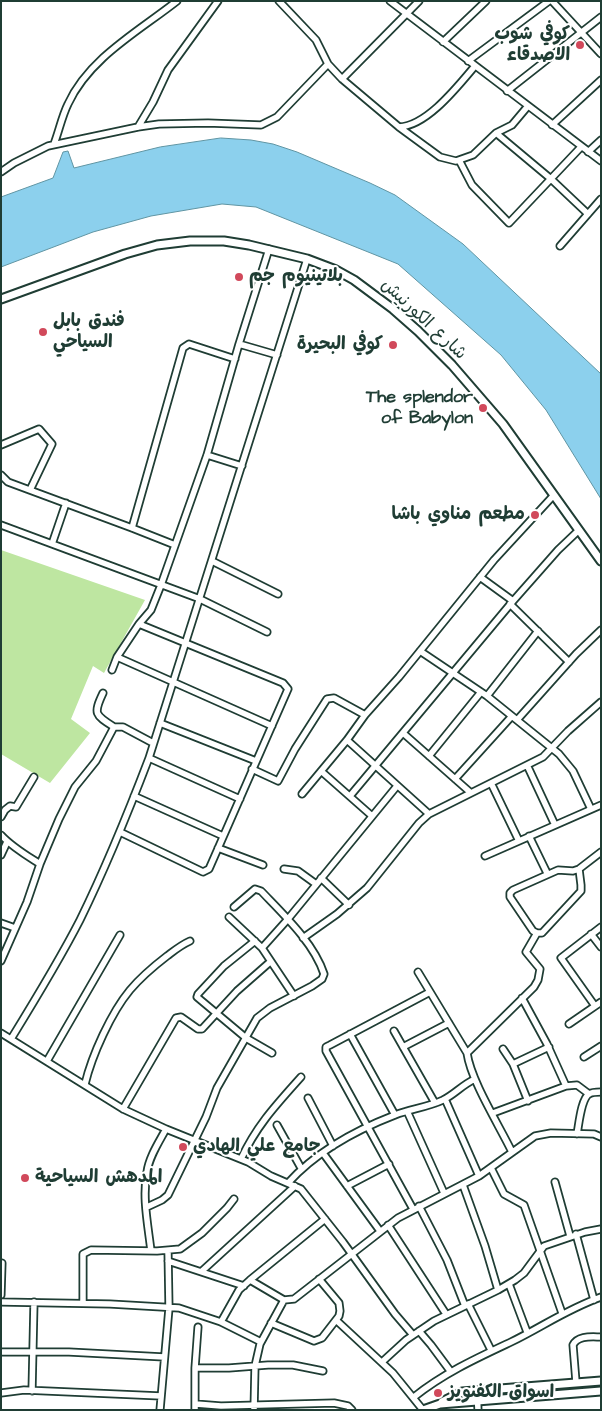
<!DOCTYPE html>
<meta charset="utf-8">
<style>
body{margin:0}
#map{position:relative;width:602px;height:1411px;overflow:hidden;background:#fff;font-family:"Architects Daughter",sans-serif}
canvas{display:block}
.frame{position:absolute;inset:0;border:2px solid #1f3d34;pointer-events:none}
</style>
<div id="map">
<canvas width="602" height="1411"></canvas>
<div class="frame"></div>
</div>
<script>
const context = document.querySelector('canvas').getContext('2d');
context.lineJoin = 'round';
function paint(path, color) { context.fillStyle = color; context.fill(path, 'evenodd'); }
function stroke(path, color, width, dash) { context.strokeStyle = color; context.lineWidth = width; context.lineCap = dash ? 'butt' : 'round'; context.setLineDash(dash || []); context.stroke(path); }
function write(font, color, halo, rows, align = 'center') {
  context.font = font + ' "Architects Daughter","Playpen Sans Arabic",sans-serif'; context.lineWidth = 4; context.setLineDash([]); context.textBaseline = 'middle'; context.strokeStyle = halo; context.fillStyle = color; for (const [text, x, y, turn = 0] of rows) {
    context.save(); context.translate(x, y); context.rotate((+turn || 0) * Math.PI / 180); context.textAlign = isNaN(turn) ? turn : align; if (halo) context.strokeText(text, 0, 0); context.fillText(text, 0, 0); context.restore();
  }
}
paint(new Path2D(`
 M1 550 145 600 104 673 93 666 71 719 90 733 50 783 1 754Z`), '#bee6a1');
const water = new Path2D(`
 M221 138 251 140 273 144 297 152 370 183 395 195 463 244 601 374V499L546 410 501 355 398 264 256 207 222 204 151 216 93 232 1 267V197L53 178 63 152 68 151 74 168 160 147Z`);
paint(water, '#8cd0ed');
stroke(water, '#6095a3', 1);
const minor = new Path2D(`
 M279 1 316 40 328 64 342 79 399 127 440 157 456 161 473 155 496 133
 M390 1 601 161
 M552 1 601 54
 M443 42 486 1
 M468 61 549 1
 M342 79 419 1
 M507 91 601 17
 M528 106 512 125 496 133 551 179 588 214
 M552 125 601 80
 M138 127 153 102 168 70 218 1
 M399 127C427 126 458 86 475 66
 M54 144C59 131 62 116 68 104 89 58 139 31 177 1
 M588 152 601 140
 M459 160 472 185 509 223 581 147
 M1 172 14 163 48 146 138 127 159 124 208 123 261 125 277 117 328 64
 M560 246 601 199
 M239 344 277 355
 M1 445 39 429 52 444 30 490
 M207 455 242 466
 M1 475 8 482 132 528 175 545
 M1 525 200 599 267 632
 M132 528 183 348 189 344 235 359
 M52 544 66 503
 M212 561 278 594
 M480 577 513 601
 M510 604 569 662
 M420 651 487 696 559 754 573 771 591 809
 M117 657 272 726
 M112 670 117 657 139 624 151 610 161 585 207 455 239 344 269 249
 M103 693C93 714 95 715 114 727
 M487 696 538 631
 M517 720 576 654 601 630
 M160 723 256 761
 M403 733 471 793
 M347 740 429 814
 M429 756 481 692
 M149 758 240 799
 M527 765 555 825
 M252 769 278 781 295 749 327 699 334 698 365 715
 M321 771 372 816
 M455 779 512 716
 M491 783 519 841
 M302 794 347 740 365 715 399 677 494 560 553 496
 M134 796 223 836
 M350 796 513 601 558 550 579 530
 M1 817 5 810 10 806 16 807 34 777
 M120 832 203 872 209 869 288 689 283 683 139 624
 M1 835C12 847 26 855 40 864
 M529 836 547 873
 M218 848 263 865
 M1 855 7 842
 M485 856 601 805
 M284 869 298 871 316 884
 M579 869 581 885V891L542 933H537L533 931 510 897V893L513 890 558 870 573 871 579 869 601 852
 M321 878 349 905
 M229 917 262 948 294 996
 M1 923 15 928
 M591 934 601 947
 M303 938 337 914 367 888 419 823 429 814 543 757 568 731 601 702
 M255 941 224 966 198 994 197 997 246 1038 272 1053
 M262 948 288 919 397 786
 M1 961 27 902 40 864 59 819 75 787 96 761 114 727H123L153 743
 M418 972 467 1053
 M522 998 547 1044 566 1086
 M595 1006 561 958 601 927
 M569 1024 601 1002
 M394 1031 435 1103
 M1 1033 123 1109 166 1129 248 1162 271 1176 301 1189 343 1242 395 1314 413 1335
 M350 1034 395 1115
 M11 1039C35 1000 59 961 80 920 106 867 128 813 149 758L307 259
 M403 1047 449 1023
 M503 1049 513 1064 528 1101
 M584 1057 601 1046
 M47 1061 120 935
 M513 1064 549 1047
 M85 1084C92 1055 111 1013 130 990 141 977 154 966 167 956 175 950 181 945 190 941
 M308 1098 333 1146
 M445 1099 479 1176
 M123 1109 176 1018 181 1017 198 1029H202L237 991 270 962
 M407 1111 444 1193
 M493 1113 566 1086 577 1085 589 1094
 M277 1125 301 1168
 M577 1134C579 1124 581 1099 589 1094 592 1092 597 1092 601 1092
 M512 1152C499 1125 471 1081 467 1053L534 987 538 980 540 969 526 952 537 933
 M323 1153 380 1231
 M241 1159C257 1125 276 1105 301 1077
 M491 1168 504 1194 524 1205 562 1313
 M555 1182 570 1236
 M288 1183C316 1152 356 1130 395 1115 411 1109 428 1107 443 1100 455 1094 462 1085 475 1079
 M463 1185 485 1246 498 1290
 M347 1186 389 1164
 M419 1206 447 1260 465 1306
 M147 1207 162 1200 168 1195 206 1117 217 1088 257 1018 270 1008 312 986 322 979 324 974C314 943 283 914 261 891L255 889 234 907
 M413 1209 326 1051V1047L330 1045 430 992
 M325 1219 250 1280 284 1300 294 1299 398 1218 479 1176 535 1136 551 1133 594 1134 601 1137
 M388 1225 446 1314
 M576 1234 594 1300
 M151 1251C148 1225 142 1197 147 1172 149 1157 159 1142 166 1129
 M168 1261 244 1286
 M202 1271 295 1186
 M509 1284 527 1332
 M1 1295 2 1263
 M1 1302 110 1304 179 1308 221 1322 261 1342
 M83 1303V1254L91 1250 157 1251 180 1249 202 1233 227 1208 234 1199
 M468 1304 491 1350
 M336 1320 393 1373 423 1410
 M221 1322 239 1290 250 1280
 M271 1323 314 1341 322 1338 339 1316 340 1311 339 1303 319 1279
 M198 1327 195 1368H229L268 1365H293L323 1371
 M419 1331 431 1345 451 1372
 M1 1352H69L164 1357
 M382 1362 406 1340 434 1321 498 1290 515 1280 524 1273 544 1246 585 1232 601 1229
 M576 1382 573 1345C578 1335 592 1337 601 1337
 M477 1390 478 1410
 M32 1391 34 1302
 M1 1393 24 1390 161 1396
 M414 1397C444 1373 477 1358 511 1342 542 1327 567 1309 601 1297
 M196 1404 221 1406 334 1403 348 1406 352 1410
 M160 1410 169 1308 168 1251
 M195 1410V1368
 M254 1410 255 1366 260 1344 284 1300`);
const tertiary = new Path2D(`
 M1 299 125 254 157 245 190 241H224L249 245 307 259 336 270 354 280 393 309 418 331 452 365 503 424 601 561
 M442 1402 462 1392 601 1381
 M423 1410 440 1404 601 1391`);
stroke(minor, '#1f3d34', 9);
stroke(tertiary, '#1f3d34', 11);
stroke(minor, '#fff', 5.5);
stroke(tertiary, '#fff', 7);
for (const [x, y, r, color] of [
 [580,45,5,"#d1495b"],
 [239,277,5,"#d1495b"],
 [43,332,5,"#d1495b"],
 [393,345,5,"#d1495b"],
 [483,408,5,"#d1495b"],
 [535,515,5,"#d1495b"],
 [183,1147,5,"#d1495b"],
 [25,1178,5,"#d1495b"],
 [438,1393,5,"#d1495b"]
]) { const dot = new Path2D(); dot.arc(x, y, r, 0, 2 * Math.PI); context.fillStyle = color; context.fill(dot); stroke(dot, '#fff', 2); }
write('bold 18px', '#1f3d34', '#fff', [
 ["كوفي شوب",570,35,"right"],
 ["الاصدقاء",570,56,"right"],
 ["بلاتينيوم جم",249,277],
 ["فندق بابل",53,322],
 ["السياحي",53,343],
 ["كوفي البحيرة",383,345,"right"],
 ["The splendor",473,398,"right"],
 ["of Babylon",473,419,"right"],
 ["مطعم مناوي باشا",525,515,"right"],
 ["جامع علي الهادي",193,1147],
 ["المدهش السياحية",35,1178],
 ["اسواق الكفنويز",448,1393]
], 'left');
write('18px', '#1f3d34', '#fff', [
 ["شارع الكورنيش",423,320,43]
]);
</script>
